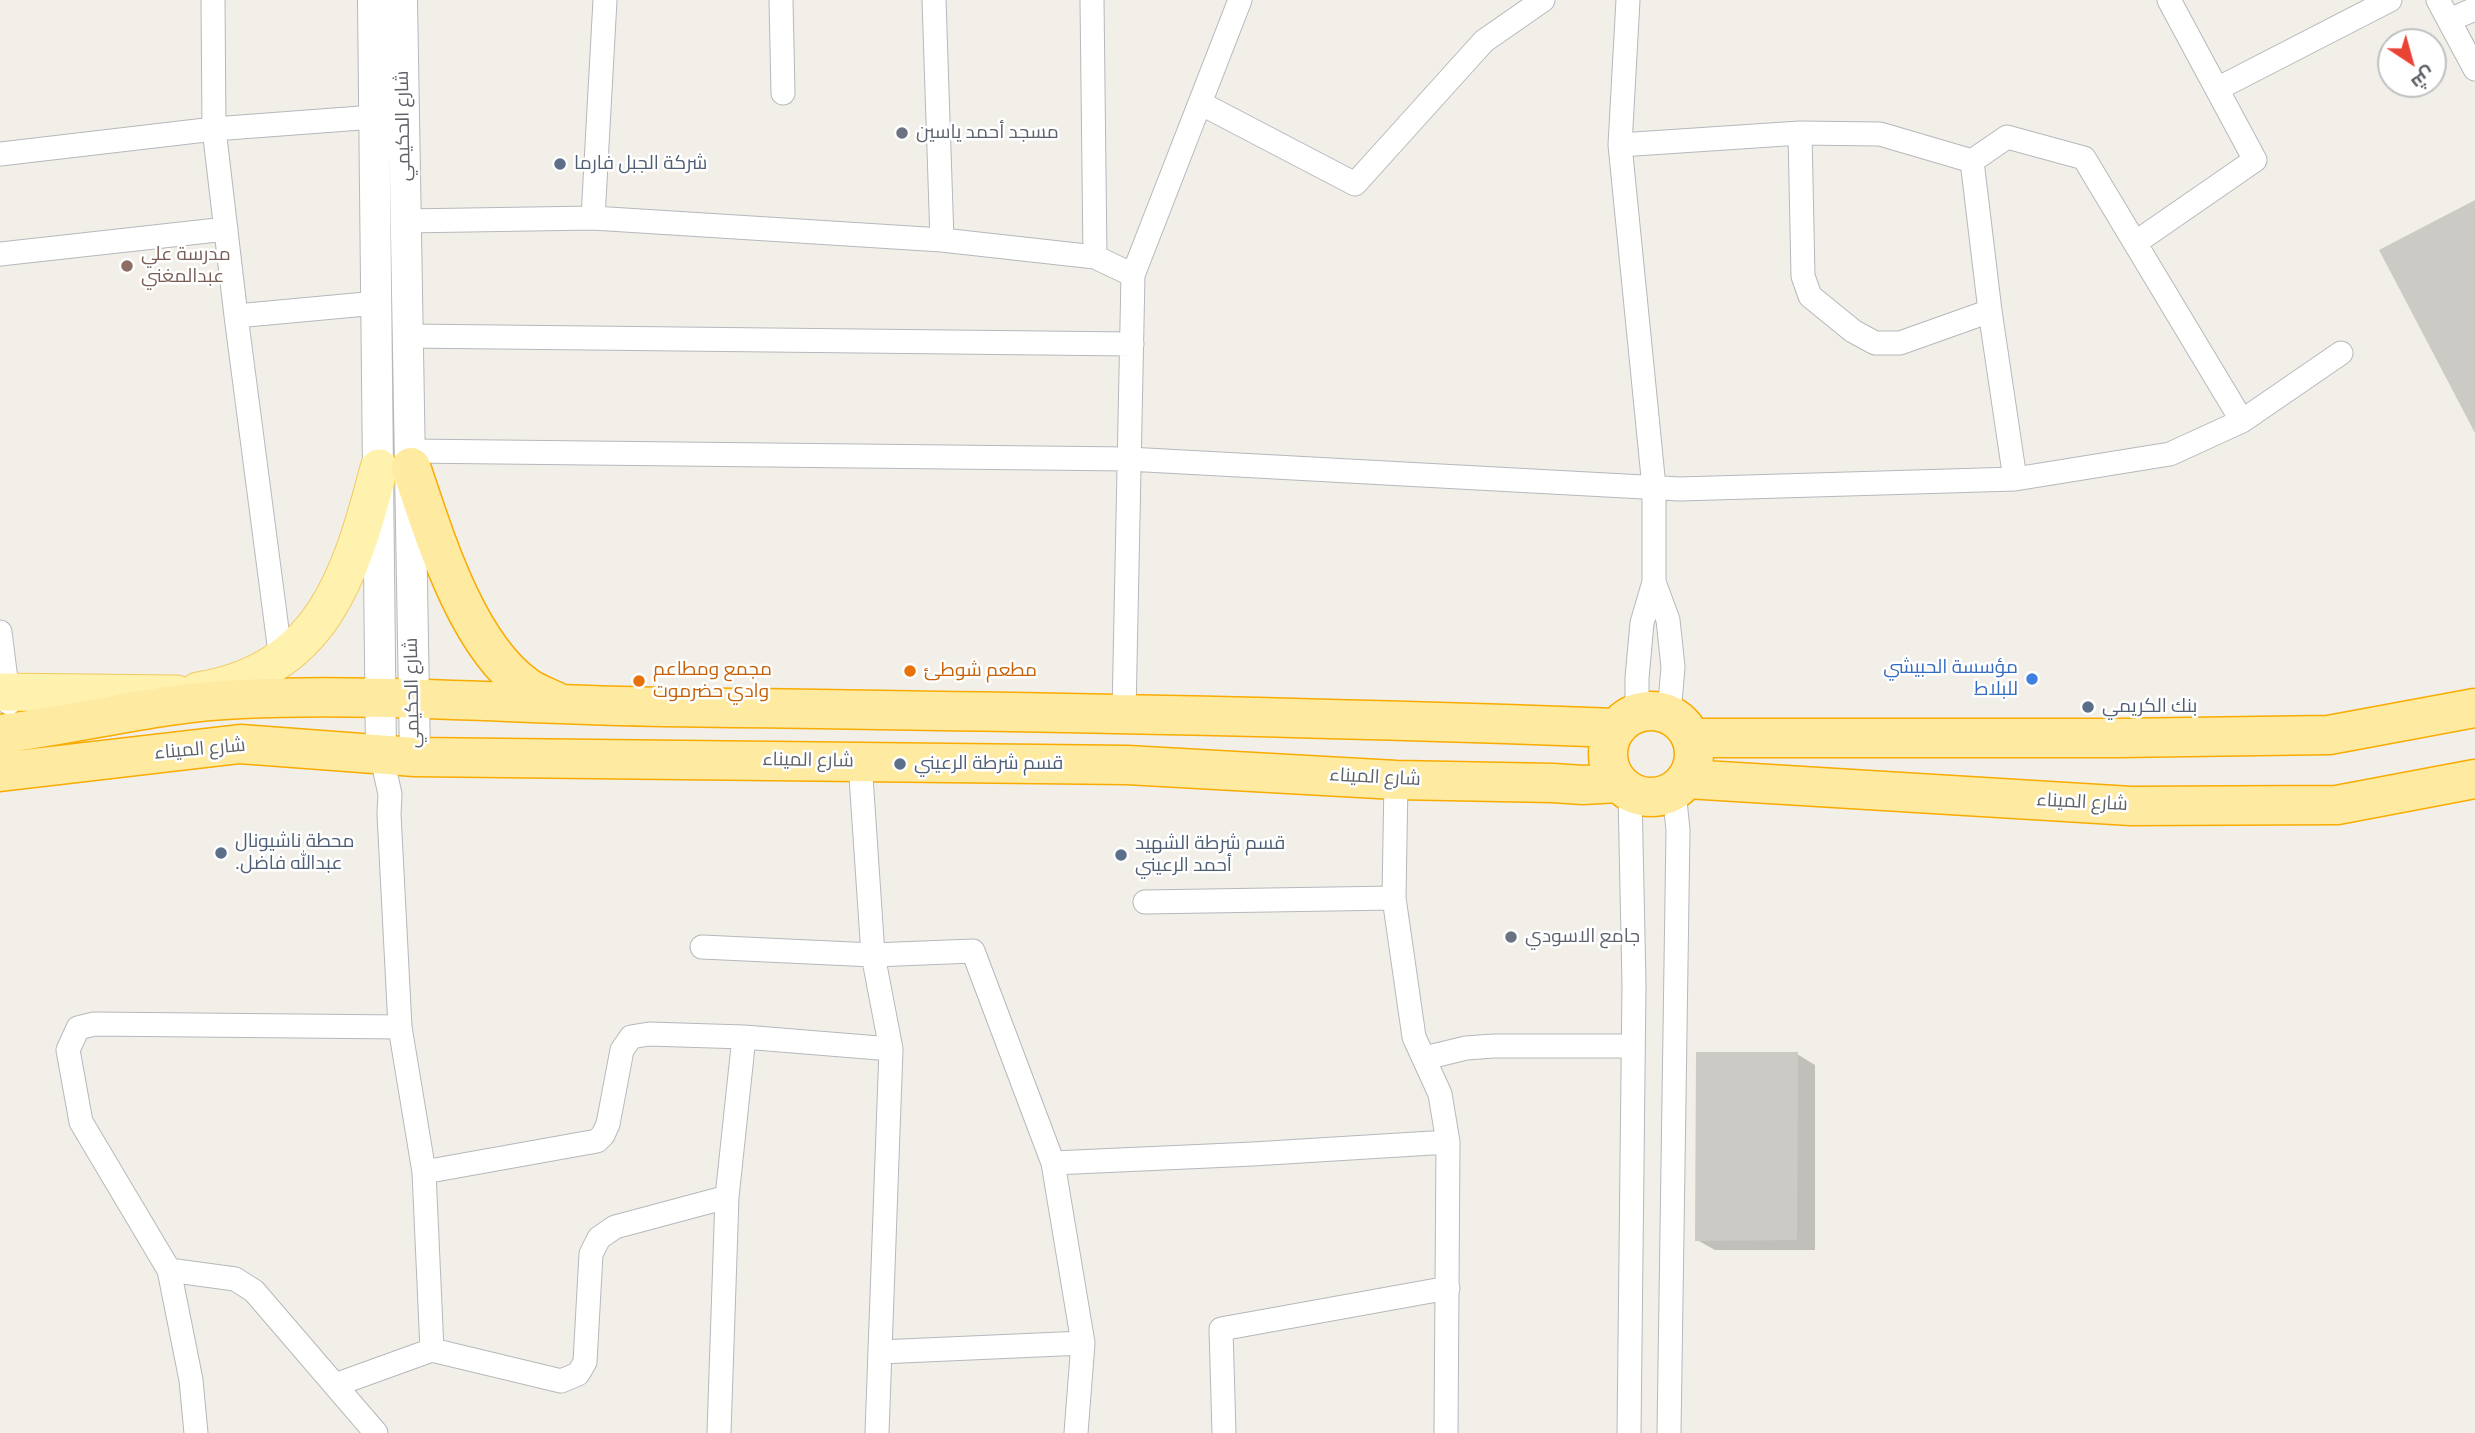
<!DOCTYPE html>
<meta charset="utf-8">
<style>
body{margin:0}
#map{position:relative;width:2475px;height:1433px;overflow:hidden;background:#f1efe8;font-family:"Roboto Condensed",Cairo,sans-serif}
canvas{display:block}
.north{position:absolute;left:2377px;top:28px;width:70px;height:70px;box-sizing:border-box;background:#fff;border:2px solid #bfc1c3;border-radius:50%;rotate:144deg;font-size:19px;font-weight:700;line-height:28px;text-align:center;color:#5f6368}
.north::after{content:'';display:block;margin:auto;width:24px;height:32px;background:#ea4335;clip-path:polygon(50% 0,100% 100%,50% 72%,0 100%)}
</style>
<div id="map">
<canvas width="2475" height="1433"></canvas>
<div class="north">ش</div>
</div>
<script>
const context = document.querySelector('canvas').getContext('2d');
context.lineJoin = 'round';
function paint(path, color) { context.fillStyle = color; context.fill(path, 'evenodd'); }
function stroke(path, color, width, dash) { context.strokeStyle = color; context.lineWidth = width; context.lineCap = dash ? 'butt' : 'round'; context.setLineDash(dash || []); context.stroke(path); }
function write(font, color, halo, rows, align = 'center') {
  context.font = font + ' "Roboto Condensed",Cairo,sans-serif'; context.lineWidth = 5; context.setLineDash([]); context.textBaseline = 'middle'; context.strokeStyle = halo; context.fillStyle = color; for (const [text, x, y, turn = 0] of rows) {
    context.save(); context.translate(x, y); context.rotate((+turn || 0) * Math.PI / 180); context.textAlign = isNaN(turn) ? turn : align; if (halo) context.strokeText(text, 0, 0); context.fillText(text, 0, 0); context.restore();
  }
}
paint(new Path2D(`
 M1797 1054 1815 1065V1250H1715L1697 1240Z`), '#0003');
paint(new Path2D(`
 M2475 200V433L2379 250Z
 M1696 1052H1798L1797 1240 1695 1241Z`), '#cccac5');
const minor = new Path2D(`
 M213 0 214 129 236 316
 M781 0 783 93
 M934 0 942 240
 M1092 0 1095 257
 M1628 0 1620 145 1654 487V582L1642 623 1637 678V713
 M2438 0 2475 69
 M2449 20 2475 9
 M2217 89 2390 0
 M1200 103 1355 184 1484 41 1543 0
 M1800 133 1880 134 1972 161
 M1620 145 1800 133 1803 276 1810 296 1853 331 1875 343H1900L1990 311
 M0 154 214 129 374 117
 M593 218 942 240 1095 257 1133 275
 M406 221 593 218 605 0
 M2135 243 2255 160 2169 0
 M0 254 226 229
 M408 336 1132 344
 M410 451 1128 459 1680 489 2015 479 2170 454 2242 421 2341 353
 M2015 479 1990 311 1972 161 2007 137 2084 158 2242 421
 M1654 582 1668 620 1673 667 1669 714
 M0 632 9 703
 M281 660 236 316 377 303
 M1124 713 1133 275 1240 0
 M381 754 390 794 389 814 400 1027 424 1172 432 1350
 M860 762 873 955 891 1049 877 1433
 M1394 898 1414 1037 1440 1094 1448 1142 1446 1433
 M1145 902 1394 898 1396 780
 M702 947 873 955 973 951 1053 1163 1083 1343 1076 1433
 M1425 1058 1466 1048 1494 1046H1632
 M1053 1163 1253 1154 1448 1142
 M424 1172 597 1141 603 1135 608 1124 622 1050 631 1037 649 1034 744 1037 891 1049
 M169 1270 235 1279 254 1291 376 1433
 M880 1352 1083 1343
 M335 1385 432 1350 561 1381 578 1374 585 1362 591 1254 599 1238 615 1227 727 1197
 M196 1433 191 1380 169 1270 81 1122 68 1050 78 1028 94 1024 400 1027
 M719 1433 727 1197 744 1037
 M1224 1433 1221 1329 1448 1288
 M1629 1433 1634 985 1630 793
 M1669 1433 1678 830 1674 791`);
const tertiary = new Path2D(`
 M373 0 381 754
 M402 0 415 757`);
const primary = new Path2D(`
 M198 691C323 671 351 575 379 468
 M0 692 177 694`);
const trunk = new Path2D(`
 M411 467C434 535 466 644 527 687 537 694 550 698 561 704
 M1608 754a43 43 0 1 1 86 0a43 43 0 1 1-86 0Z
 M0 734C81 724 160 702 241 699 382 693 524 705 664 707 982 711 1299 716 1616 728
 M1691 738H2119L2329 735 2475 708
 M0 772 240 744 415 757 1127 765 1396 780 1553 783 1583 785 1618 783
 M1687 779 2131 806 2337 805 2475 779`);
stroke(minor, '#b5b8bc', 25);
stroke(tertiary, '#b5b8bc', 32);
stroke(primary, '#f2c960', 39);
stroke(trunk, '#f9ab00', 41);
stroke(minor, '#fff', 23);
stroke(tertiary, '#fff', 30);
stroke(primary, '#fff2af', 37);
stroke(trunk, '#feeaa1', 38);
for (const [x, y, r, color] of [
 [902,133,7,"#6b7280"],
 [560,164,7,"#5c6f8a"],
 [127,266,7,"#8d6e63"],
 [910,671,7,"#e8710a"],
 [2032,679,7,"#3f7fe0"],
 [639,681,7,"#e8710a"],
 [2088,707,7,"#5c6f8a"],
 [900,764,7,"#5c6f8a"],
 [221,853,7,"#5c6f8a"],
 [1121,855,7,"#5c6f8a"],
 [1511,937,7,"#6b7280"]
]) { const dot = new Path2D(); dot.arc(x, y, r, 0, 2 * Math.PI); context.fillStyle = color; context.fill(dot); stroke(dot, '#fff', 2.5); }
write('19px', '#5f6368', '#fff', [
 ["شارع الحكيمي",404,126,-91],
 ["شارع الحكيمي",413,693,-91],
 ["شارع الميناء",200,750,-5],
 ["شارع الميناء",808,761,1],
 ["شارع الميناء",1375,778,3],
 ["شارع الميناء",2082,803,3]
]);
write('19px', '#5b616d', '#fff', [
 ["مسجد أحمد ياسين",916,133],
 ["جامع الاسودي",1525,937]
], 'left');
write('19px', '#4e5e75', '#fff', [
 ["شركة الجبل فارما",574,164],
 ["بنك الكريمي",2102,707],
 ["قسم شرطة الرعيني",914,764],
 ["محطة ناشيونال",235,842],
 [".عبدالله فاضل",235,864],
 ["قسم شرطة الشهيد",1135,844],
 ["أحمد الرعيني",1135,866]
], 'left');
write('19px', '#785e54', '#fff', [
 ["مدرسة علي",141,255],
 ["عبدالمغني",141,277]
], 'left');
write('19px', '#366cbe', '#fff', [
 ["مؤسسة الحبيشي",2018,668],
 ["للبلاط",2018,690]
], 'right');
write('19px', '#c56008', '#fff', [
 ["مجمع ومطاعم",653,670],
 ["وادي حضرموت",653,692],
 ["مطعم شوطئ",924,671]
], 'left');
</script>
